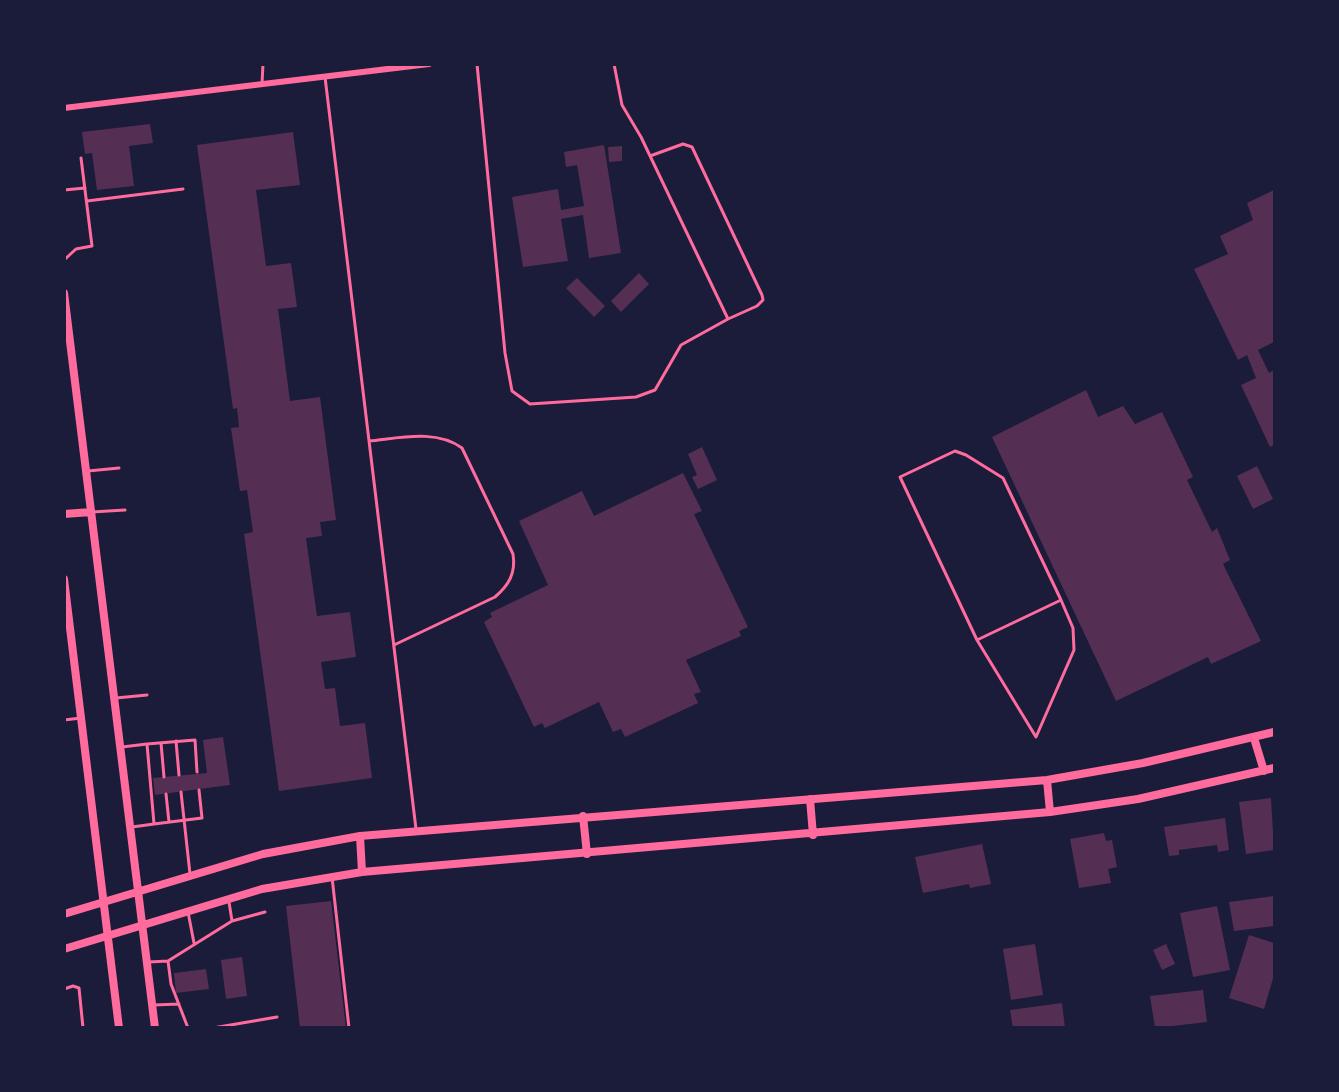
<!DOCTYPE html>
<style>
body{margin:0}
#map{position:relative;width:1339px;height:1092px;overflow:hidden;background:#1b1b3a;font-family:"Exo 2",sans-serif}
canvas{display:block}
.frame{position:absolute;inset:0;border:66px solid #1b1b3a;pointer-events:none}
</style>
<div id="map">
<canvas width="1339" height="1092"></canvas>
<div class="frame"></div>
</div>
<script>
const context = document.querySelector('canvas').getContext('2d');
context.lineJoin = 'round';
function paint(path, color) { context.fillStyle = color; context.fill(path, 'evenodd'); }
function stroke(path, color, width, dash) { context.strokeStyle = color; context.lineWidth = width; context.lineCap = dash ? 'butt' : 'round'; context.setLineDash(dash || []); context.stroke(path); }
paint(new Path2D(`
 M150 124 153 143 129 146 134 186 97 190 92 153 85 154 82 132Z
 M293 132 300 185 256 190 266 266 291 263 297 307 278 309 290 401 320 397 336 520 320 522 322 536 306 538 317 616 350 612 356 657 321 662 325 689 335 688 340 726 365 723 372 778 279 791 244 534 253 532 247 490 240 491 231 428 239 427 237 408 233 409 197 145Z
 M604 145 621 253 589 258 583 215 561 219 568 261 523 267 512 197 558 189 561 210 584 206 577 165 566 167 564 152Z
 M622 146V161L609 162 608 147Z
 M1274 190V342L1258 350 1269 373 1274 370V445L1270 447 1241 385 1256 378 1247 355 1238 360 1194 269 1228 254 1220 236 1253 220 1247 203Z
 M639 273 649 284 621 312 611 301Z
 M577 278 605 306 594 317 566 288Z
 M1086 390 1098 417 1123 406 1135 424 1162 412 1193 477 1187 480 1212 532 1217 528 1230 560 1223 564 1261 641 1211 664 1208 657 1116 701 992 437Z
 M702 447 717 480 698 489 692 477 697 475 688 454Z
 M1257 466 1273 499 1253 509 1237 476Z
 M683 473 702 511 694 514 748 627 739 631 741 636 686 660 701 692 694 694 698 703 625 737 621 729 613 732 599 702 545 728 542 723 534 727 484 622 492 617 490 613 548 585 519 521 582 491 594 516Z
 M223 737 230 785 155 795 153 778 207 773 203 740Z
 M1271 798 1274 850 1246 854 1239 802Z
 M1225 818 1229 850 1218 852 1217 845 1179 850V855L1169 856 1164 827Z
 M1104 833 1106 841 1112 840 1117 867 1108 869 1111 883 1079 888 1070 839Z
 M982 844 991 884 970 888 969 884 923 893 915 857Z
 M1274 896V926L1234 931 1229 902Z
 M331 901 346 1028H300L286 906Z
 M1217 906 1230 970 1193 977 1180 913Z
 M1249 935 1274 943V975L1264 1009 1229 998Z
 M1035 944 1043 995 1011 1000 1003 949Z
 M1166 944 1175 964 1162 970 1153 950Z
 M242 957 247 996 226 999 221 960Z
 M206 969 209 989 176 993 174 973Z
 M1203 990 1207 1022 1155 1028 1150 996Z
 M1062 1003 1065 1028H1013L1010 1010Z`), '#542f53');
stroke(new Path2D(`
 M477 64 505 353 512 391 530 404 636 397 655 390 681 345 728 319 641 137 622 105 614 64
 M325 77 416 829
 M262 84 263 64
 M650 156 683 144 692 147 762 295 763 300 757 306 728 319
 M64 190 85 188
 M87 201 183 189
 M64 260 76 249 92 246 81 158
 M369 441C400 438 436 429 462 448L513 554C516 573 509 585 495 597L394 645
 M955 451 966 455 1003 478 1061 600 977 640 900 477Z
 M88 471 119 468
 M92 512 125 510
 M977 640 1036 737 1074 650 1073 628 1061 600
 M116 698 147 695
 M64 720 81 718
 M176 741 179 775
 M161 743 164 777
 M147 744 195 740 197 772
 M122 747 147 744 154 824 132 827
 M181 792 190 874
 M166 794 169 822
 M154 824 202 818 199 790
 M332 877 349 1028
 M229 902 232 921
 M188 912 194 943
 M149 962 168 961
 M64 989 73 986 79 988 83 1028
 M154 1005 179 1004
 M188 1028 171 984 168 961 232 921 265 912
 M213 1028 277 1017`), '#ff6b9d', 3);
stroke(new Path2D(`
 M64 108 429 64`), '#ff6b9d', 6);
stroke(new Path2D(`
 M64 293 155 1028
 M64 514 91 512
 M64 579 119 1028
 M1254 738 1264 771
 M1047 780 1050 812
 M810 799 813 835
 M583 816 587 854
 M360 836 362 872
 M64 914 263 854 360 836 1047 780 1143 763 1274 732
 M64 949 262 889 362 872 1050 812 1138 799 1274 768`), '#ff6b9d', 8);
</script>
